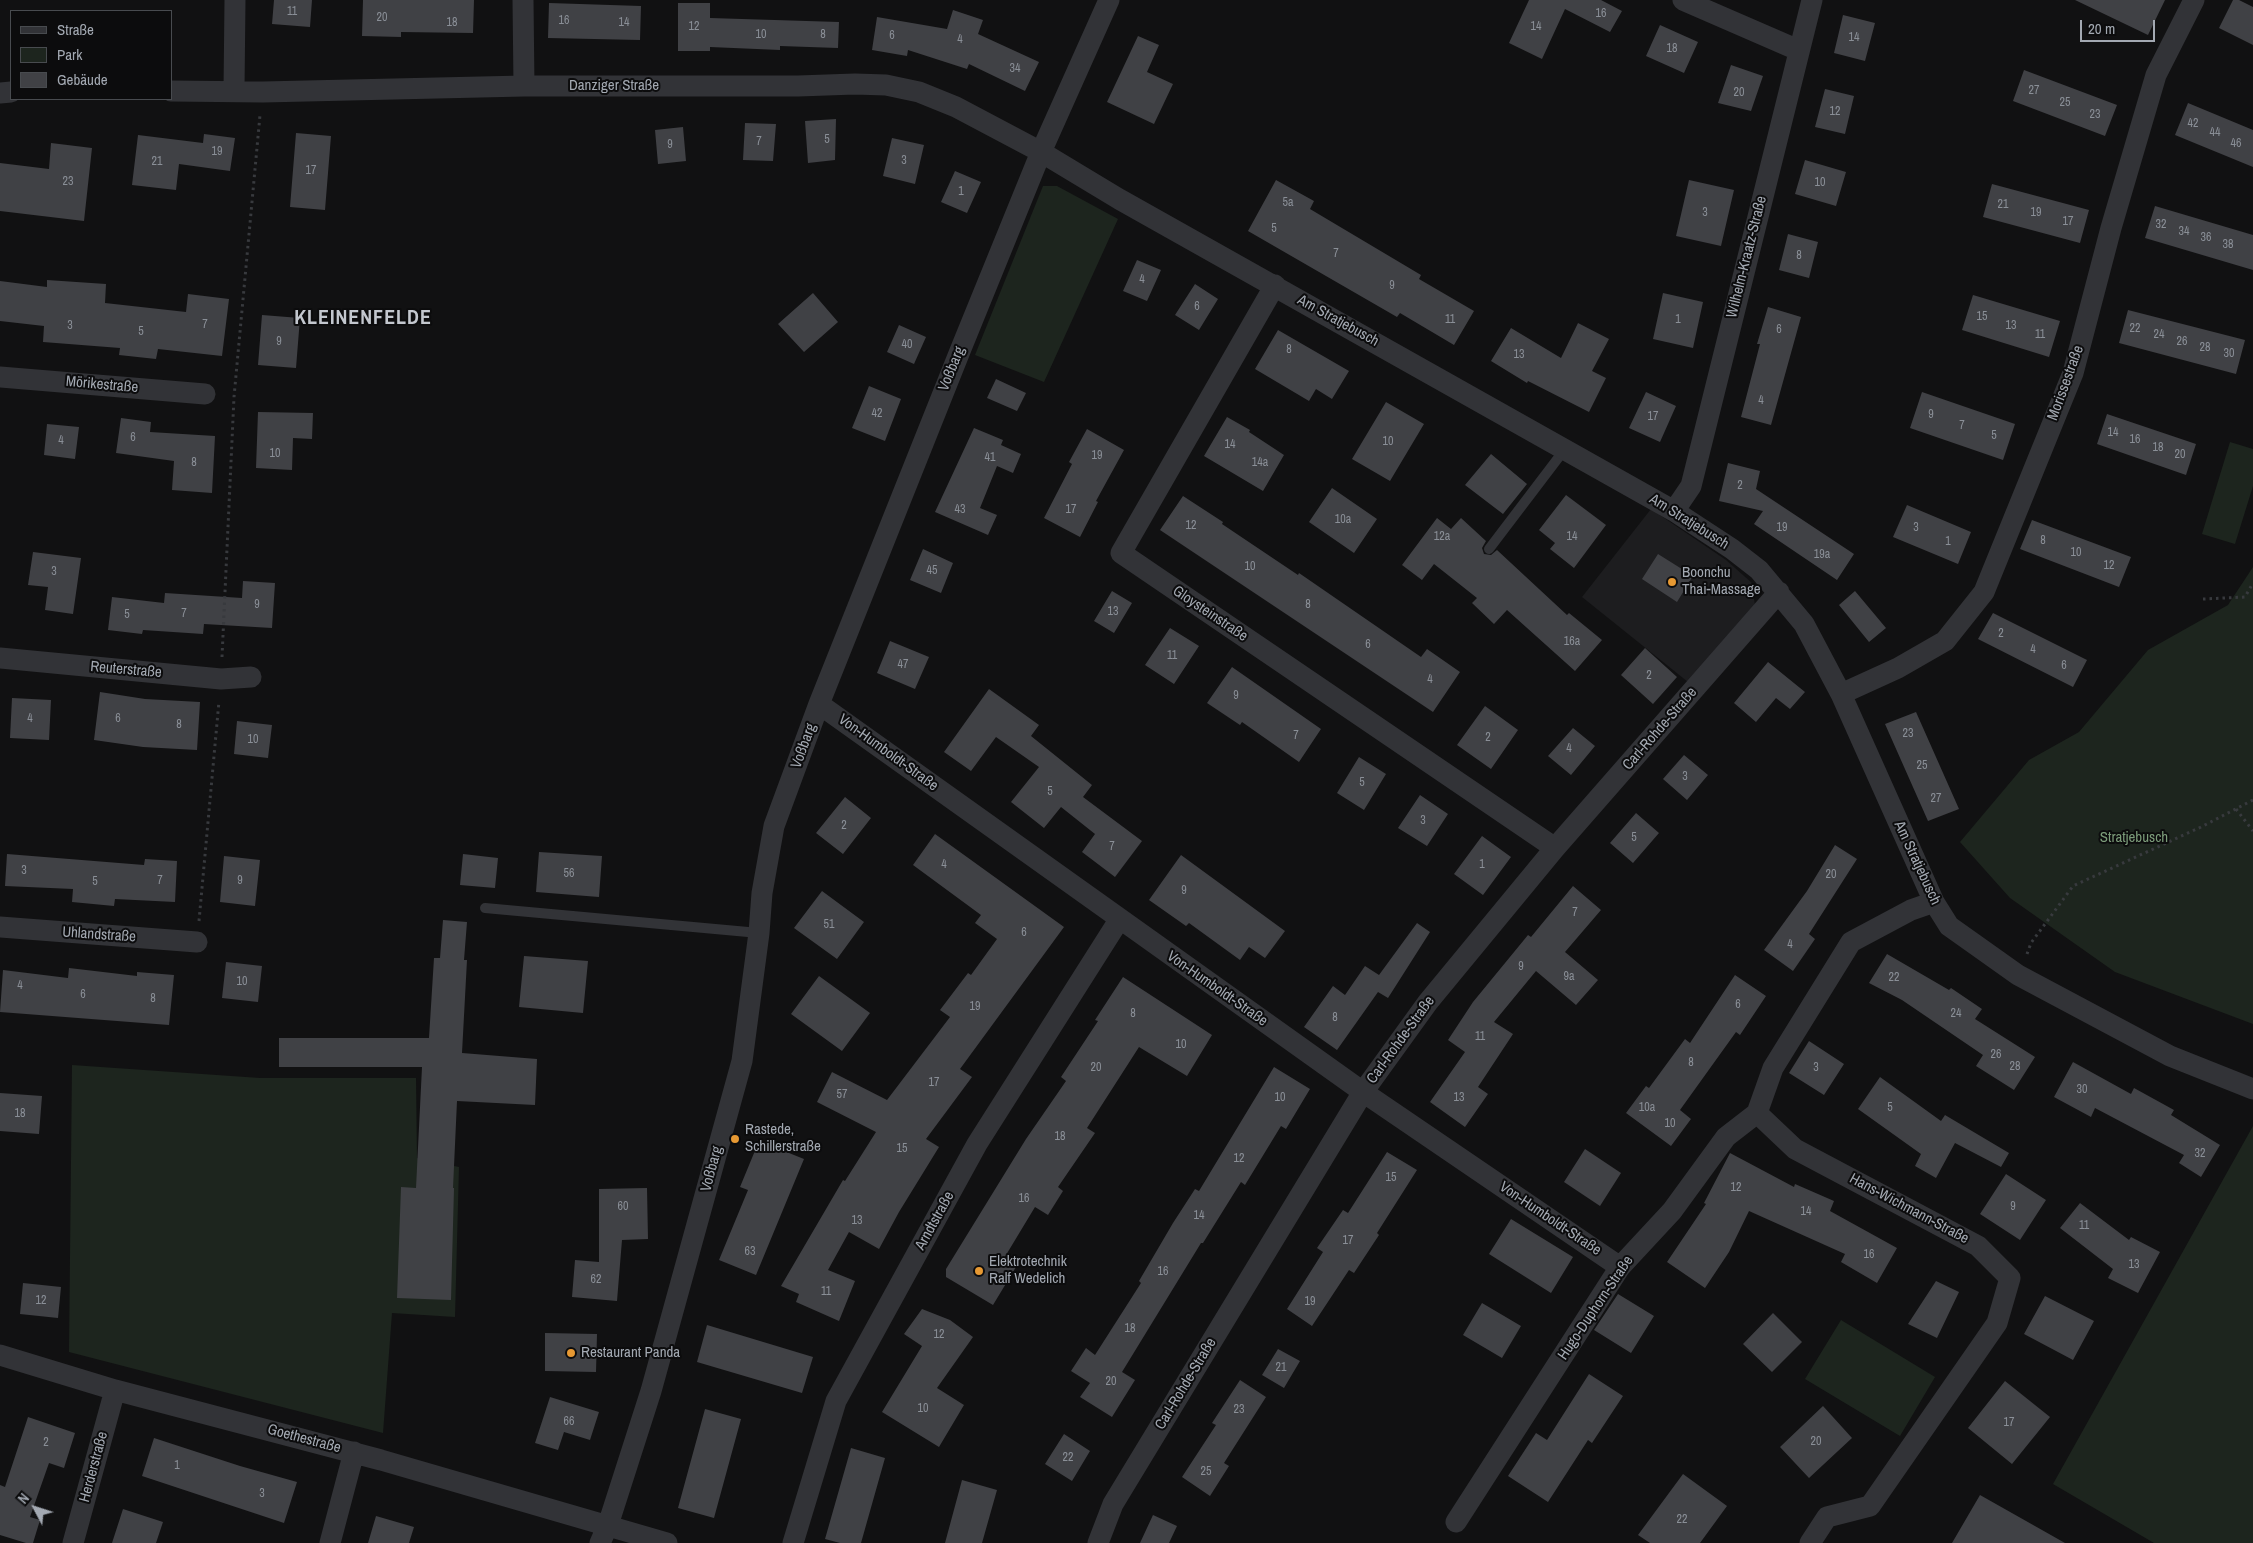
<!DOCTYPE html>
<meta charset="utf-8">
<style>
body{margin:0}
#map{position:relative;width:2253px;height:1543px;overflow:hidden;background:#111112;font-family:"Archivo Narrow",sans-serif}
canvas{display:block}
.legend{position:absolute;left:10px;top:10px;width:162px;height:90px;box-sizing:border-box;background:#0c0c0d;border:1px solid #484b4f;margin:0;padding:6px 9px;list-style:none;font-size:15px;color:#a3a9b2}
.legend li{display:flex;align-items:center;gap:10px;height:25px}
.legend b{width:25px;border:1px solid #484b4f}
.north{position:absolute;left:10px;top:1483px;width:50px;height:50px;-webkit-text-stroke:4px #0c0c0d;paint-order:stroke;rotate:310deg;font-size:14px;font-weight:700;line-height:20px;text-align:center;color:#a3a9b2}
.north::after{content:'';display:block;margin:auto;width:18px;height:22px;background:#a3a9b2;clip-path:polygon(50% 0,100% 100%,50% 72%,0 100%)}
.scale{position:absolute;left:2080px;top:20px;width:75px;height:22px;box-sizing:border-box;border:2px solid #a3a9b2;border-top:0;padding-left:6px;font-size:15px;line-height:18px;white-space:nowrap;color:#a3a9b2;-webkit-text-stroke:4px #0c0c0d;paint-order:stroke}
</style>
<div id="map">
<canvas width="2253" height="1543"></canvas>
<ul class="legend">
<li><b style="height:6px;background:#323337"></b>Straße</li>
<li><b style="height:14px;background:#1d251e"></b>Park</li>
<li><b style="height:14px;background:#404145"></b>Gebäude</li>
</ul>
<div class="north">N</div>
<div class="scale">20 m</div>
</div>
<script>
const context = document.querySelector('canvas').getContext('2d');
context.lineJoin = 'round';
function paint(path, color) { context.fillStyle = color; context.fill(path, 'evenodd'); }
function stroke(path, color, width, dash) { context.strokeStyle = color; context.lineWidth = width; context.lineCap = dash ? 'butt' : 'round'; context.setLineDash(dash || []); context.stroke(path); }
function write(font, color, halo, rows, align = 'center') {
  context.font = font + ' "Archivo Narrow",sans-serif'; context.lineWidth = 4; context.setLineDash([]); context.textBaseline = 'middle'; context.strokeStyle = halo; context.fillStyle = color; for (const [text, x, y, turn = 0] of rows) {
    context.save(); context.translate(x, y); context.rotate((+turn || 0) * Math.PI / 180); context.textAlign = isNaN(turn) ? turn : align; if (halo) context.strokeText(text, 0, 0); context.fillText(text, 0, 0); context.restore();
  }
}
paint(new Path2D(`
 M1651 509 1726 560 1752 583 1755 606 1688 682 1582 597Z`), '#1d1d1f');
paint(new Path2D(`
 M1043 186H1057L1118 219 1044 382 975 355Z
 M2230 442 2253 449V486L2235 544 2202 534Z
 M2253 567V1024L2115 972 2010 898 1960 842 2029 760 2079 732 2148 650 2228 605Z
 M72 1065 260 1078H416L417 1158 459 1167 455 1317 392 1313 383 1433 69 1352Z
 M2253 1126V1543H2154L2053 1484Z
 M1841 1320 1935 1377 1900 1436 1805 1379Z`), '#1d251e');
paint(new Path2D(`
 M274 0H312L310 27 272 24Z
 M363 0H474L473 33 401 32V37L362 36Z
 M1529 0H1601L1622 11 1610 32 1565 9 1542 59 1509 43Z
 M2075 0H2165L2148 35Z
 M2233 0H2239L2253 7V45L2219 28Z
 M549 3 641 6 640 40 548 38Z
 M678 3H710V18L839 22 838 48 780 46V50L710 47V51H678Z
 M953 10 983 20 978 34 1039 62 1025 91 969 64 967 69 908 50 907 56 872 50 877 17 947 29Z
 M1843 15 1875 23 1865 61 1834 53Z
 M1660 25 1698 42 1684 73 1646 56Z
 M1138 36 1159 45 1147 72 1173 84 1154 124 1107 102Z
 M1731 65 1763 76 1751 111 1718 103Z
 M2024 70 2117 105 2105 136 2013 101Z
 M1825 89 1854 96 1845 134 1815 127Z
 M2188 103 2253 130V167L2175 135Z
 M836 119 835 160 808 163 805 121Z
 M745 123 776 124 773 161 743 160Z
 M683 127 686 161 658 164 655 130Z
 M296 133 331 136 325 210 290 207Z
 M204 134 235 138 230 171 179 164 176 190 132 185 138 135 203 143Z
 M892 138 924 145 915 184 883 176Z
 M51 143 92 148 84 221 0 211V163L49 169Z
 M1805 160 1846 172 1836 206 1795 194Z
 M955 171 981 182 967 213 941 202Z
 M1276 180 1314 201 1310 209 1421 275 1419 279 1474 311 1454 345 1400 313 1397 317 1248 231Z
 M1689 180 1734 190 1721 246 1676 236Z
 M1992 184 2089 210 2080 243 1983 217Z
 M2155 206 2253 235V270L2145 238Z
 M1788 234 1818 242 1809 278 1779 270Z
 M1137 260 1161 270 1147 301 1123 291Z
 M47 280 106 284 105 303 186 312 188 294 229 299 222 356 158 349 156 359 119 355 120 348 43 342 44 326 0 321V281L47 287Z
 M1195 284 1218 299 1199 330 1175 315Z
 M813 293 838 322 804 352 778 324Z
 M1663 293 1703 302 1693 348 1653 339Z
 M1973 295 2060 321 2049 357 1962 330Z
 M1768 307 1801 317 1771 425 1741 417 1760 344H1757Z
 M2128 310 2245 340 2236 374 2119 343Z
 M262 315 300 318 296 368 258 365Z
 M1578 323 1609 339 1592 371 1606 378 1589 412 1528 381 1527 383 1491 361 1511 328 1561 358Z
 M899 325 926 337 914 364 887 352Z
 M1278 330 1349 371 1332 399 1316 389 1309 401 1255 369Z
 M996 379 1026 393 1017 411 987 398Z
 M869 386 901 399 885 441 852 428Z
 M1646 392 1676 406 1660 442 1629 428Z
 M1922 392 2015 424 2003 460 1910 428Z
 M1386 402 1424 424 1390 481 1352 459Z
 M258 412 313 413 312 439 293 438 292 470 256 468Z
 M2107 414 2196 444 2186 475 2097 444Z
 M1227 417 1250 430 1249 432 1284 455 1263 491 1204 456Z
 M121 418 151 422 150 432 215 436 212 493 172 490 174 461 116 453Z
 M47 424 79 427 75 459 44 455Z
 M974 428 1003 440 1001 445 1021 454 1013 473 997 466 980 508 997 515 988 535 935 512Z
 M1087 429 1124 450 1096 501 1098 502 1080 537 1044 518 1072 464 1069 462Z
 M1491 454 1527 484 1503 514 1465 485Z
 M1728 463 1760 471 1756 489 1854 554 1837 580 1754 524 1763 511 1719 501Z
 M1332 488 1377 519 1354 553 1309 522Z
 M1566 495 1606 525 1574 568 1550 549 1555 543 1539 530Z
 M1183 496 1223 522 1222 524 1298 575 1299 573 1421 657 1427 649 1460 672 1433 712 1160 530Z
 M1907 505 1971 532 1958 564 1893 537Z
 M1437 518 1451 529 1461 518 1486 541 1482 548 1484 554 1491 555 1497 550 1567 615 1569 613 1602 640 1575 671 1507 610 1494 624 1472 603 1477 598 1434 564 1422 580 1402 565Z
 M2032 520 2131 557 2119 587 2020 549Z
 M923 549 953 563 941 593 910 580Z
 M33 552 81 558 73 614 45 610 48 587 28 585Z
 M1658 554 1693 576 1677 602 1642 579Z
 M243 581 275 583 272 628 204 624 203 634 143 630 142 634 108 630 112 597 164 603 165 593 242 598Z
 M1112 591 1132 603 1114 633 1094 621Z
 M1855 591 1886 628 1869 642 1839 605Z
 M1993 613 2087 660 2073 687 1978 639Z
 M1170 628 1199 646 1174 684 1145 665Z
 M890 641 929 657 915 689 877 673Z
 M1645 648 1677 677 1653 704 1621 675Z
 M1768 662 1805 692 1790 709 1776 698 1756 722 1734 703Z
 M1232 667 1321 729 1299 762 1242 722 1240 725 1207 703Z
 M989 689 1039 725 1031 736 1092 785 1083 797 1142 841 1115 877 1082 852 1095 834 1061 807 1044 828 1011 802 1039 767 996 737 971 771 944 752Z
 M100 692 145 699 200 702 197 750 143 747 94 740Z
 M12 698 51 700 49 740 10 738Z
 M1485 706 1518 730 1491 769 1457 745Z
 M1916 712 1959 809 1928 821 1885 724Z
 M237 721 272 725 268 758 234 754Z
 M1573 728 1595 746 1571 775 1548 756Z
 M1684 755 1708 775 1687 800 1663 779Z
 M1359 757 1386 774 1364 810 1337 793Z
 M1420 795 1448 814 1427 846 1398 828Z
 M845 797 871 818 843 854 816 833Z
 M1636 813 1659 833 1633 863 1610 843Z
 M935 834 1064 927 960 1069 972 1077 926 1139 939 1147 899 1212 879 1249 849 1232 828 1270 855 1281 839 1321 796 1302 799 1294 781 1286 843 1180 845 1181 876 1132 817 1102 832 1072 887 1100 950 1017 940 1010 968 973 971 975 997 939 975 923 981 915 913 865Z
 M1482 836 1511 857 1483 895 1454 874Z
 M1835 845 1857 859 1809 934 1815 939 1793 971 1764 950 1807 891Z
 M539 852 602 856 599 897 536 892Z
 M7 854 144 865 145 859 177 861 175 902 115 899 114 906 72 902 73 889 5 886Z
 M463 854 498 858 495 888 460 885Z
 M1181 855 1285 931 1265 958 1249 947 1240 960 1189 923 1186 926 1149 900Z
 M224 856 260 860 255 906 220 902Z
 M1573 886 1601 910 1565 952 1598 980 1576 1005 1536 971 1494 1022 1513 1034 1478 1087 1488 1094 1465 1127 1430 1102 1465 1052 1448 1040 1473 1002 1528 935 1531 937Z
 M822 891 864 922 837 959 794 928Z
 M443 920 467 922 464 960H467L462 1053 537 1059 535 1105 457 1101 453 1188H454L451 1300 397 1298 401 1187 416 1188 422 1067H279V1038H429L434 958H440Z
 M1417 923 1430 932 1388 998 1378 992 1337 1050 1304 1027 1333 986 1345 995 1365 966 1379 975Z
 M1887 954 1949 990 1951 988 1982 1009 1975 1019 2035 1057 2014 1090 1976 1066 1983 1055 1902 1000 1869 983Z
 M524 956 588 961 583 1013 519 1007Z
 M226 962 262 966 258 1002 222 998Z
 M69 968 137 976V972L174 975 169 1025 0 1012 3 970 68 978Z
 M1735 975 1766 996 1740 1035 1736 1032 1680 1110 1691 1119 1671 1146 1626 1113 1646 1086 1649 1088 1685 1039 1690 1043Z
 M819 976 870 1013 842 1051 791 1014Z
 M1123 977 1212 1035 1187 1076 1139 1047 1087 1128 1095 1133 1058 1187 1063 1191 1048 1215 1035 1207 1003 1260 1016 1267 993 1305 946 1277V1269L1026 1139 1066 1081 1061 1077 1098 1021 1095 1020Z
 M1809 1041 1844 1064 1824 1095 1789 1073Z
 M2073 1062 2131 1094 2134 1088 2174 1110 2171 1115 2220 1145 2201 1177 2179 1163 2184 1155 2095 1108 2091 1117 2054 1097Z
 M1274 1067 1310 1089 1286 1129 1281 1126 1245 1185 1241 1182 1203 1243H1201L1122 1372 1135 1380 1112 1417 1080 1397 1090 1383 1071 1371 1086 1348 1095 1355 1141 1283 1139 1281 1173 1223 1195 1189 1199 1191Z
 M1880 1077 1941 1121 1945 1115 2009 1153 2001 1167 1955 1143 1936 1178 1915 1166 1921 1154 1858 1109Z
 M0 1093 42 1096 39 1134 0 1131Z
 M759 1141 804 1159 756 1275 719 1260 748 1190 740 1187Z
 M1585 1149 1621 1173 1600 1206 1564 1182Z
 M1387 1152 1417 1170 1377 1233 1379 1235 1354 1273 1349 1270 1312 1326 1287 1309 1323 1252 1317 1248 1343 1210 1348 1213Z
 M1730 1153 1794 1187 1795 1184 1834 1201 1830 1211 1897 1248 1877 1283 1841 1262 1845 1254 1749 1211 1729 1252 1705 1288 1667 1262 1706 1204 1704 1203Z
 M2006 1174 2046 1200 2020 1240 1980 1214Z
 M647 1188 648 1239 622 1240 617 1301 572 1297 575 1260 599 1262V1189Z
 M2080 1203 2129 1240 2131 1237 2160 1252 2138 1293 2108 1278 2113 1269 2060 1228Z
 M1511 1219 1573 1257 1551 1293 1489 1254Z
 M1936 1281 1959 1292 1937 1338 1908 1324Z
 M23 1283 61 1287 58 1318 20 1314Z
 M1618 1294 1654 1316 1631 1353 1594 1330Z
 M2045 1296 2094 1321 2073 1360 2024 1334Z
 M1482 1303 1521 1326 1502 1358 1463 1335Z
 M922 1309 950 1320 973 1337 937 1388 964 1405 939 1447 882 1412 922 1346 904 1334Z
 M1773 1313 1802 1342 1772 1372 1743 1344Z
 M707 1325 813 1357 802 1393 697 1362Z
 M545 1333 597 1334 596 1372 545 1371Z
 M1278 1349 1300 1361 1284 1388 1262 1375Z
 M1589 1374 1623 1396 1592 1443 1588 1440 1548 1502 1508 1476 1536 1433 1547 1440Z
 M1240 1380 1266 1397 1224 1463 1229 1466 1210 1496 1182 1477 1216 1425 1212 1423Z
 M2005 1381 2050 1417 2012 1464 1968 1428Z
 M550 1397 599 1412 590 1440 564 1432 558 1450 535 1443Z
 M1823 1406 1852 1438 1809 1478 1780 1447Z
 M705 1409 741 1419 714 1518 678 1508Z
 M28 1417 75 1433 64 1468 49 1463 30 1517 40 1520 33 1543H26L0 1535V1485L5 1487Z
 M1064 1434 1090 1451 1072 1481 1045 1464Z
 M154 1438 240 1466 297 1482 284 1523 142 1476Z
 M851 1448 885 1458 861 1543H840L825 1539Z
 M1683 1474 1727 1506 1700 1543H1650L1638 1535Z
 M962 1480 997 1490 982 1543H945Z
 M1980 1495 2065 1543H1952Z
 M123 1509 163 1522 156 1543H112Z
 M1153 1515 1177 1526 1169 1543H1140Z
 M376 1516 414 1527 409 1543H368Z`), '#404145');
stroke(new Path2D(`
 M2203 599 2245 597 2253 583
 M222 657 234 397 260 115
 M2236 809 2253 831
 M199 921 219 701
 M2027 954 2031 943 2073 886 2201 827 2253 800`), '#383a3e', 3, [2.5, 4]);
stroke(new Path2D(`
 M1489 549 1565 449
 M485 908 759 933`), '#323337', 10);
stroke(new Path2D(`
 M523 0 524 86
 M1683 0 1798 50
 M234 90 235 0
 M171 91 263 92 524 86H798L855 84 886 85 919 92 956 107 1041 152 1119 199 1674 511 1732 549 1759 570 1804 624 1841 694 1934 902 1949 926 2018 975 2170 1056 2253 1089
 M0 93 11 92
 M1275 285 1121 553 1555 848
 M0 377 205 394
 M1674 511 1691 486 1812 0
 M0 658 221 679 251 677
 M1841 694 1898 668 1945 641 1984 592 2073 373 2111 228 2156 75 2194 0
 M819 704 1363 1092 1620 1267
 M0 927 197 942
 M0 1355 115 1390 381 1460 667 1543
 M1456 1522 1620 1267 1672 1211 1726 1137 1757 1113
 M73 1543 115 1390
 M330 1543 354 1452
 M600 1543 608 1525 651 1391 742 1061 759 933 762 893 774 826 819 704 960 351 1041 152 1109 0
 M793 1543 836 1401 977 1144 1119 920
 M1098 1543 1113 1504 1363 1092 1428 1002 1555 848 1779 592
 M1810 1543 1827 1517 1870 1506 1997 1323 2010 1278 1978 1246 1795 1149 1757 1113 1773 1068 1851 942 1911 910 1934 902`), '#323337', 21);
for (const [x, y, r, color] of [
 [1672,582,5,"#e79933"],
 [735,1139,5,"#e79933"],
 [979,1271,5,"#e79933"],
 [571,1353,5,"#e79933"]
]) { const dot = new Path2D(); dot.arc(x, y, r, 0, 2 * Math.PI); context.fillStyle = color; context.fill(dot); stroke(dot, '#0c0c0d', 2); }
write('12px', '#8a8f97', null, [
 ["11",292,12],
 ["16",1601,14],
 ["20",382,18],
 ["16",564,21],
 ["18",452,23],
 ["14",624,23],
 ["12",694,27],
 ["14",1536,27],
 ["10",761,35],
 ["8",823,35],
 ["6",892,36],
 ["14",1854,38],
 ["4",960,40],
 ["18",1672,49],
 ["34",1015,69],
 ["27",2034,91],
 ["20",1739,93],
 ["25",2065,103],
 ["12",1835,112],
 ["23",2095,115],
 ["42",2193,124],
 ["44",2215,133],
 ["5",827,140],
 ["7",759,142],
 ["46",2236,144],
 ["9",670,145],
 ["19",217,152],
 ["3",904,161],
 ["21",157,162],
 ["17",311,171],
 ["23",68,182],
 ["10",1820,183],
 ["1",961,192],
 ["5a",1288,203],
 ["21",2003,205],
 ["3",1705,213],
 ["19",2036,213],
 ["17",2068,222],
 ["32",2161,225],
 ["5",1274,229],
 ["34",2184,232],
 ["36",2206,238],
 ["38",2228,245],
 ["7",1336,254],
 ["8",1799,256],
 ["4",1142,280],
 ["9",1392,286],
 ["6",1197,307],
 ["15",1982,317],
 ["11",1450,320],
 ["1",1678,320],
 ["7",205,325],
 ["3",70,326],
 ["13",2011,326],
 ["22",2135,329],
 ["6",1779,330],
 ["5",141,332],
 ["11",2040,335],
 ["24",2159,335],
 ["9",279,342],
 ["26",2182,342],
 ["40",907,345],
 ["28",2205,348],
 ["8",1289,350],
 ["30",2229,354],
 ["13",1519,355],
 ["4",1761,401],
 ["42",877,414],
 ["9",1931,415],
 ["17",1653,417],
 ["7",1962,426],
 ["14",2113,433],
 ["5",1994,436],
 ["6",133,438],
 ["16",2135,440],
 ["4",61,441],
 ["10",1388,442],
 ["14",1230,445],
 ["18",2158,448],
 ["10",275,454],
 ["20",2180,455],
 ["19",1097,456],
 ["41",990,458],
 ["8",194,463],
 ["14a",1260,463],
 ["2",1740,486],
 ["43",960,510],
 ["17",1071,510],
 ["10a",1343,520],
 ["12",1191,526],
 ["19",1782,528],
 ["3",1916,528],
 ["12a",1442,537],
 ["14",1572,537],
 ["8",2043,541],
 ["1",1948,542],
 ["10",2076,553],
 ["19a",1822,555],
 ["12",2109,566],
 ["10",1250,567],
 ["45",932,571],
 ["3",54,572],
 ["9",257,605],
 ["8",1308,605],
 ["13",1113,612],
 ["7",184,614],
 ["5",127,615],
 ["2",2001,634],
 ["16a",1572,642],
 ["6",1368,645],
 ["4",2033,650],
 ["11",1172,656],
 ["47",903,665],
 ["6",2064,666],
 ["2",1649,676],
 ["4",1430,680],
 ["9",1236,696],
 ["4",30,719],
 ["6",118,719],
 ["8",179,725],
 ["23",1908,734],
 ["7",1296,736],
 ["2",1488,738],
 ["10",253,740],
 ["4",1569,749],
 ["25",1922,766],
 ["3",1685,777],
 ["5",1362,783],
 ["5",1050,792],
 ["27",1936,799],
 ["3",1423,821],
 ["2",844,826],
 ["5",1634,838],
 ["7",1112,847],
 ["4",944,865],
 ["1",1482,865],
 ["3",24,871],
 ["56",569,874],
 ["20",1831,875],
 ["7",160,881],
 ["9",240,881],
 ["5",95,882],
 ["9",1184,891],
 ["7",1575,913],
 ["51",829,925],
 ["6",1024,933],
 ["4",1790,945],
 ["9",1521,967],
 ["9a",1569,977],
 ["22",1894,978],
 ["10",242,982],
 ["4",20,986],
 ["6",83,995],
 ["8",153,999],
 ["6",1738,1005],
 ["19",975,1007],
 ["8",1133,1014],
 ["24",1956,1014],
 ["8",1335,1018],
 ["11",1480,1037],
 ["10",1181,1045],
 ["26",1996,1055],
 ["8",1691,1063],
 ["28",2015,1067],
 ["20",1096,1068],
 ["3",1816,1068],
 ["17",934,1083],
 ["30",2082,1090],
 ["57",842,1095],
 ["10",1280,1098],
 ["13",1459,1098],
 ["10a",1647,1108],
 ["5",1890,1108],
 ["18",20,1114],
 ["10",1670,1124],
 ["18",1060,1137],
 ["15",902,1149],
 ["32",2200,1154],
 ["12",1239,1159],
 ["15",1391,1178],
 ["12",1736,1188],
 ["16",1024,1199],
 ["60",623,1207],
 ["9",2013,1207],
 ["14",1806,1212],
 ["14",1199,1216],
 ["13",857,1221],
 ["11",2084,1226],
 ["17",1348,1241],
 ["63",750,1252],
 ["16",1869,1255],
 ["13",2134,1265],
 ["16",1163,1272],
 ["62",596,1280],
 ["11",826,1292],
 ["12",41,1301],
 ["19",1310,1302],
 ["18",1130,1329],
 ["12",939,1335],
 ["21",1281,1368],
 ["20",1111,1382],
 ["10",923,1409],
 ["23",1239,1410],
 ["66",569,1422],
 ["17",2009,1423],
 ["20",1816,1442],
 ["2",46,1443],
 ["22",1068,1458],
 ["1",177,1466],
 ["25",1206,1472],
 ["3",262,1494],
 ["22",1682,1520]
]);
write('15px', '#a3a9b2', '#0c0c0d', [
 ["Danziger Straße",614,86],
 ["Wilhelm-Kraatz-Straße",1747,257,-76],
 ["Am Stratjebusch",1338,321,29],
 ["Voßbarg",952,369,-68],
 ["Morissestraße",2066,383,-70],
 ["Mörikestraße",102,385,5],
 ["Am Stratjebusch",1689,522,32],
 ["Gloysteinstraße",1210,614,34],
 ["Reuterstraße",126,670,5],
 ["Carl-Rohde-Straße",1660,729,-49],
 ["Voßbarg",804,746,-70],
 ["Von-Humboldt-Straße",888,753,36],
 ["Am Stratjebusch",1917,863,65],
 ["Uhlandstraße",99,935,4],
 ["Von-Humboldt-Straße",1217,989,35],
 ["Carl-Rohde-Straße",1401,1040,-54],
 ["Voßbarg",712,1169,-75],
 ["Hans-Wichmann-Straße",1909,1209,28],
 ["Von-Humboldt-Straße",1550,1219,34],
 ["Arndtstraße",935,1221,-61],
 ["Hugo-Duphorn-Straße",1596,1308,-56],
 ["Carl-Rohde-Straße",1186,1384,-59],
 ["Goethestraße",304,1439,15],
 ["Herderstraße",94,1467,-75]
]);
write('15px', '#a3a9b2', '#0c0c0d', [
 ["Boonchu",1682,573],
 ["Thai-Massage",1682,590],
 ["Rastede,",745,1130],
 ["Schillerstraße",745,1147],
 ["Elektrotechnik",989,1262],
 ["Ralf Wedelich",989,1279],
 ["Restaurant Panda",581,1353]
], 'left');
write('15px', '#7c9c7a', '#0c0c0d', [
 ["Stratjebusch",2134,838]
]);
context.letterSpacing = '1px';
write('bold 20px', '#c3c7ce', '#0c0c0d', [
 ["KLEINENFELDE",363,319]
]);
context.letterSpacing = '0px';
</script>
